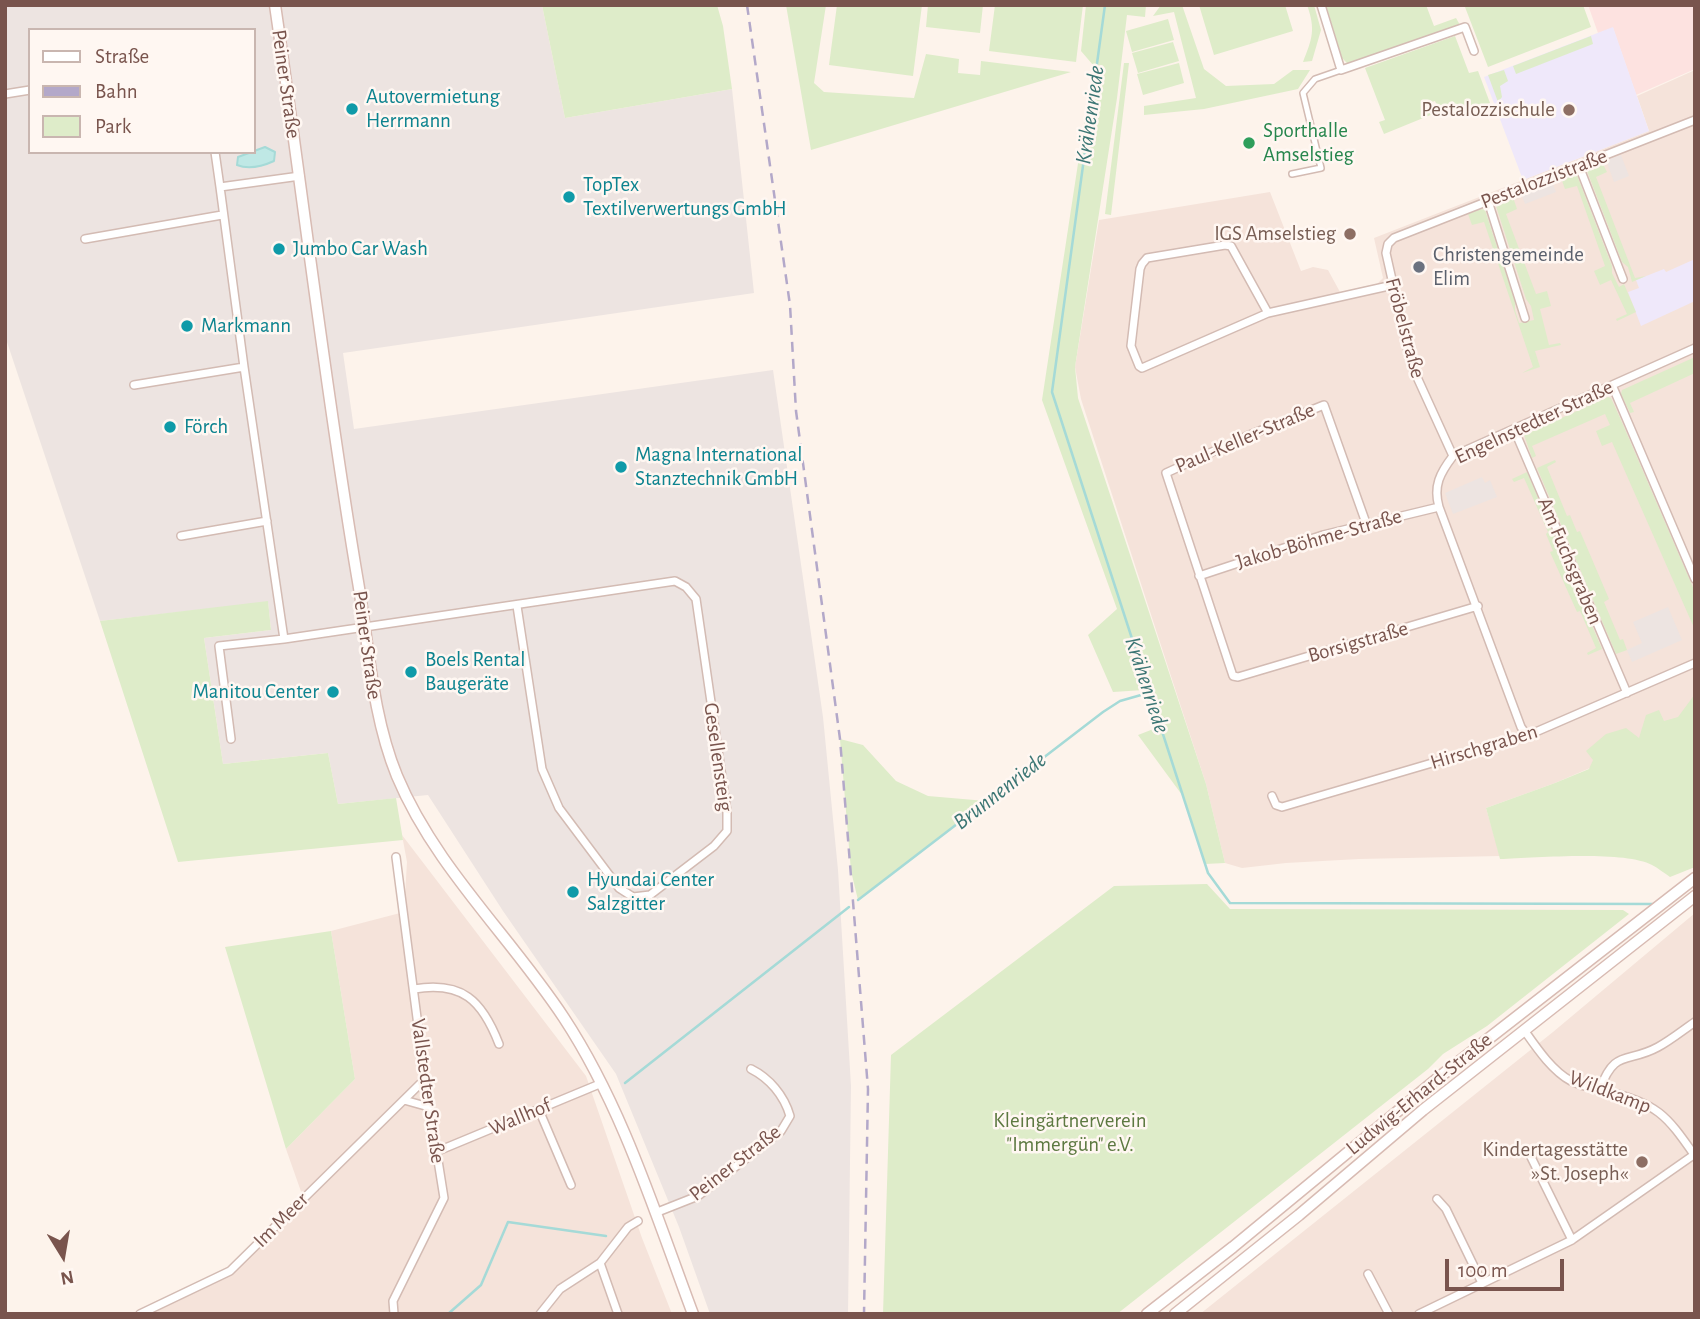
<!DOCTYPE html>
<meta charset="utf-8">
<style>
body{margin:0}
#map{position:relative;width:1700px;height:1319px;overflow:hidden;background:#fdf3eb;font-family:"Alegreya Sans",sans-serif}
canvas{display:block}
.frame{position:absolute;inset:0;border:7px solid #79544d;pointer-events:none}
.legend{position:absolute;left:28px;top:28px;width:228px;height:126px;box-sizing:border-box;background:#fff7f2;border:2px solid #c9b6b0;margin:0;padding:9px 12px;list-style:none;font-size:21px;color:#79544d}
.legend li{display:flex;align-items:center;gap:14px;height:35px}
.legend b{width:35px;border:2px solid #c9b6b0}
.north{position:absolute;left:28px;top:1221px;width:70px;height:70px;-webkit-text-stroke:5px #fff7f2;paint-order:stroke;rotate:169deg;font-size:19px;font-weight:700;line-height:28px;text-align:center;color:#79544d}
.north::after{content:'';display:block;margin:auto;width:24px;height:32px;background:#79544d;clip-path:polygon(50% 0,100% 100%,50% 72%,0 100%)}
.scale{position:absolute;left:1445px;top:1259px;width:119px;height:32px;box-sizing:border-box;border:4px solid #79544d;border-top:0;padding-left:9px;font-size:21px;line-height:24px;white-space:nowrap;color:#79544d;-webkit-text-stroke:5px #fff7f2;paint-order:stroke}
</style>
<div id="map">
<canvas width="1700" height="1319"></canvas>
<div class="frame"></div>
<ul class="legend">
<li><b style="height:9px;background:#fff"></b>Straße</li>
<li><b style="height:9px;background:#b3a8c9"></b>Bahn</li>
<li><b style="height:19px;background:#deecc9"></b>Park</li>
</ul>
<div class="north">N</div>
<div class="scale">100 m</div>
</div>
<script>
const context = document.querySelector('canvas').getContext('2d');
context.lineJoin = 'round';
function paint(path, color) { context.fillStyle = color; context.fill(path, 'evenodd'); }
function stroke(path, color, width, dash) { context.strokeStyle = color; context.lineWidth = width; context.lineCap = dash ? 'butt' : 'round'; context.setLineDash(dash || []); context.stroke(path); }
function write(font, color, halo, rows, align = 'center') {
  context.font = font + ' "Alegreya Sans",sans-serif'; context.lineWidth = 5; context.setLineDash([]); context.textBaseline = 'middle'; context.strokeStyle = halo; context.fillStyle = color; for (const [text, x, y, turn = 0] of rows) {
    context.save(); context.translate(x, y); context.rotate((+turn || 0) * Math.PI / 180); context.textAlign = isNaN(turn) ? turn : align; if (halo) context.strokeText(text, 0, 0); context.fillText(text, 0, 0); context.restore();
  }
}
paint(new Path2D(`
 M1695 70V723L1555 783 1486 808 1500 856 1359 859 1286 863 1242 868 1225 863 1206 784 1081 399 1075 367 1099 220 1270 192 1301 271 1313 267 1328 270 1340 292 1377 284 1383 278 1374 238 1649 131 1637 96Z
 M402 835 586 1076 642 1238 672 1314H147L233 1273 304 1200 286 1149 355 1079 331 931 404 912 407 862Z
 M1695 913V1314H1200L1553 1032Z`), '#f5e3da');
paint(new Path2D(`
 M1588 5H1692L1695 16V69L1636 95 1613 28 1598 33Z`), '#fde2e0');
paint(new Path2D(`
 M5 5H542L565 118 732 89 754 293 343 353 354 429 773 370 823 717 838 870 851 1086 848 1314H710L679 1227 616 1074 503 911 428 795 338 804 328 753 223 764 204 638 271 630 268 602 100 621 5 336ZM30 30H254V152H30Z
 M1621 155 1629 176 1614 182 1606 160Z
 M1552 182 1556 192 1525 204 1521 194Z
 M1482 477 1485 483 1490 480 1497 497 1453 514 1445 493Z
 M1668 607 1682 640 1632 662 1627 650 1642 643 1633 622Z`), '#ede4e1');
paint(new Path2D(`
 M1613 27 1649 131 1523 180 1484 77Z
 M1695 259V301L1641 326 1628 292 1639 288 1636 280 1664 269 1666 272Z`), '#efe8fa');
paint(new Path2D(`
 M542 5H717L723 26 732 89 565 118Z
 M786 5H826L814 83 824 92 914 98 926 54 959 59 958 73 980 75 981 61 1071 72 811 150Z
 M837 5H922L913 76 829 65Z
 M928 5H983L980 33 926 27Z
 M995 5H1083L1076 62 989 51Z
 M1086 5H1146L1145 17 1127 15 1117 98 1075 367 1078 398 1206 784 1225 863 1205 864 1185 799 1138 735 1156 728 1144 690 1113 692 1088 635 1117 609 1042 400 1093 65 1081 51Z
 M1161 5H1182L1204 69 1226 86 1274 84 1293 70H1310L1298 89 1204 109 1144 115V106L1196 98 1174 12 1153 16Z
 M1199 5H1285L1293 31 1214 55Z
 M1307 5H1314L1321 30 1312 61 1303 62C1312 39 1316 30 1307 5Z
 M1326 5H1426L1434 26 1456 18 1460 25 1349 65 1342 58Z
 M1469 5H1583L1591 27 1488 67 1465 7Z
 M1168 19 1174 40 1132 52 1126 31Z
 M1455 36 1469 73 1478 71 1490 103 1483 106 1475 104 1442 116 1435 101 1429 103 1433 114 1384 134 1379 122 1385 120 1365 68Z
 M1591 36 1593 44 1516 74 1513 66Z
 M1173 42 1179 61 1138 73 1132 53Z
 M1124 63H1129L1111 215 1105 214Z
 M1179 63 1184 83 1143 95 1137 74Z
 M1504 70 1508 81 1500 86 1502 97 1498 102 1488 75Z
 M1602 162 1607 172 1596 177 1635 278 1646 276 1632 282 1628 267 1622 262 1587 171 1589 167Z
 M1573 173 1577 175 1612 266V273L1619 287 1624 284 1636 312 1617 321 1616 319 1627 314 1611 280 1600 285 1594 271 1605 266 1577 186 1565 189 1561 178Z
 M1513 197 1517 209 1506 214 1536 294 1547 291 1551 306 1540 309 1549 345 1560 343 1561 345 1535 351 1540 367 1522 373 1533 367 1484 222 1472 225 1468 214 1482 209 1485 210 1515 302V310L1519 323 1534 320 1531 306 1526 299 1496 206 1497 203Z
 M1695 357V373L1630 403 1634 412 1630 413 1621 394 1622 390Z
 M1608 397 1611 398 1621 420 1695 592V630L1612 442 1602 446 1596 431 1610 425 1605 414 1532 446 1536 456 1532 458 1524 435Z
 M1555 460 1556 462 1547 467 1567 516 1570 515 1577 532 1580 531 1609 599 1604 602 1620 640 1623 639 1627 650 1616 654 1537 468Z
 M1527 472 1602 649 1588 655 1587 653 1596 648 1580 611 1577 612 1550 552 1553 551 1546 534 1548 532 1524 478 1514 482 1512 479Z
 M268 601 271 630 204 638 223 764 328 753 338 804 396 798 403 840 178 862 100 621Z
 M1695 694V867L1670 877C1664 873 1658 868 1652 865 1624 850 1534 858 1500 859L1486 808 1555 783 1589 769 1593 760 1586 751 1606 734 1626 728 1639 738 1646 715 1659 710 1664 721 1678 717Z
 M840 739 863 745 896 781 928 796 986 801 858 900 851 871Z
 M1207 884 1230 909 1623 910 1629 914 1487 1026 1443 1054 1428 1069 1117 1314H883L891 1055 1114 886Z
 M331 931 355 1079 286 1149 225 947Z`), '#deecc9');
const water = new Path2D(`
 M265 147 275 152 274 161C263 166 249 170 237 165L238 157Z`);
paint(water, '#bfe8e5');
stroke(water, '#a5dad7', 2);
stroke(new Path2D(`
 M1105 5 1052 392 1208 873 1230 903 1655 904
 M858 900 1103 712 1120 701 1148 693
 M625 1083 849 907
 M448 1314 481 1285 508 1222 606 1236`), '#a5dad7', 2.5);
const pedestrian = new Path2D(`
 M1292 174 1321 168 1303 93 1315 79 1341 70`);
const minor = new Path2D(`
 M1321 5 1341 70 1465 27 1474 51
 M5 94 30 90
 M215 152 220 187 300 176
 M1579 166 1623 279
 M220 187 244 367 284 639 675 581 686 587 696 599 727 812V831L714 846 650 895 633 897 619 888 559 808 542 769 517 606
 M1488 201 1525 318
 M85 239 222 215
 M1268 313 1231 246 1225 245 1147 258 1142 264 1140 269 1131 346 1139 366 1142 368 1268 313 1393 285
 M134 385 244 367
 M1612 385 1695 579
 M1514 429 1627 693
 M1453 456 1411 364 1386 253 1388 244 1394 238 1695 120
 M1366 523 1324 405 1247 436 1166 473 1233 676 1238 677 1478 606
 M181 536 267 521
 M1199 576 1323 535 1439 507
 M1526 734 1521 727 1439 507C1433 486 1440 473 1453 456L1695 348
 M231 739 219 646 284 639
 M1272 796 1276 805 1282 807 1531 734 1695 663
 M414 989C462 981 482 1000 499 1044
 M1524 1030C1536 1047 1552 1071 1571 1081 1581 1087 1596 1088 1607 1091 1658 1105 1665 1113 1695 1156
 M1600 1089C1615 1048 1627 1064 1658 1047 1671 1040 1683 1030 1695 1022
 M404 1100 429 1107
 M539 1110 571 1185
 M438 1151 602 1083
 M1528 1151 1572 1240
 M1437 1199 1446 1209 1482 1283
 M655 1213 698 1196 781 1131 790 1116C784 1095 769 1078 751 1069
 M600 1263 618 1314
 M1368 1274 1389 1314
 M140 1314 230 1271 425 1079
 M394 1314 393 1301 444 1198 425 1079 396 857
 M540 1314 560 1289 600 1263 628 1227 638 1221
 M1419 1314 1572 1240 1695 1154`);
const secondary = new Path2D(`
 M275 5C303 195 325 387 357 576 369 643 371 712 397 776 435 867 510 936 564 1018 623 1108 655 1213 693 1314
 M1147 1314 1233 1247 1438 1078 1695 878
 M1175 1314 1299 1215 1423 1110 1695 896`);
stroke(pedestrian, '#d3bbb3', 8);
stroke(minor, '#d3bbb3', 10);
stroke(secondary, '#d8bbb3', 13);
stroke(pedestrian, '#fff', 5);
stroke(minor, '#fff', 7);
stroke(secondary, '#fff', 10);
stroke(new Path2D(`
 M747 5 790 305 796 411 840 739 868 1089 864 1314`), '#b3a8c9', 2.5, [10, 7]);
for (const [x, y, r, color] of [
 [352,109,7,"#0f9aa8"],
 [1569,110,7,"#8d6e63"],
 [1249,143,7,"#2e9e5b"],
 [569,197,7,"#0f9aa8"],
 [1350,234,7,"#8d6e63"],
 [279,249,7,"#0f9aa8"],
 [1419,267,7,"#6b7280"],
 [187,326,7,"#0f9aa8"],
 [170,427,7,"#0f9aa8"],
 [621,467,7,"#0f9aa8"],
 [411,672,7,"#0f9aa8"],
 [333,692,7,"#0f9aa8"],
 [573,892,7,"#0f9aa8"],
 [1642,1162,7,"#8d6e63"]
]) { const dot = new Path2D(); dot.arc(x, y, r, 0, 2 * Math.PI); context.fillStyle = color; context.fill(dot); stroke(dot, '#fff7f2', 2.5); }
write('21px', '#79544d', '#fff7f2', [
 ["Peiner Straße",286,84,82],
 ["Pestalozzistraße",1544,179,-21],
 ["Fröbelstraße",1405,328,75],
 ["Engelnstedter Straße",1534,422,-25],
 ["Paul-Keller-Straße",1245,438,-23],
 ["Jakob-Böhme-Straße",1319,539,-16],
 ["Am Fuchsgraben",1570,561,67],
 ["Borsigstraße",1358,642,-16],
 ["Peiner Straße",367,645,82],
 ["Hirschgraben",1484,747,-17],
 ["Gesellensteig",718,757,82],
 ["Vallstedter Straße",428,1091,82],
 ["Wildkamp",1610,1092,21],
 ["Ludwig-Erhard-Straße",1419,1094,-39],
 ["Wallhof",520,1117,-23],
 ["Peiner Straße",735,1163,-38],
 ["Im Meer",281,1220,-45]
]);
write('21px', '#0d838f', '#fff7f2', [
 ["Autovermietung",366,97],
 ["Herrmann",366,121],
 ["TopTex",583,185],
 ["Textilverwertungs GmbH",583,209],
 ["Jumbo Car Wash",293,249],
 ["Markmann",201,326],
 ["Förch",184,427],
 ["Magna International",635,455],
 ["Stanztechnik GmbH",635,479],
 ["Boels Rental",425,660],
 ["Baugeräte",425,684],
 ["Manitou Center",319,692,"right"],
 ["Hyundai Center",587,880],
 ["Salzgitter",587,904]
], 'left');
write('21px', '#785e54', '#fff7f2', [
 ["Pestalozzischule",1555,110],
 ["IGS Amselstieg",1336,234],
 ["Kindertagesstätte",1628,1150],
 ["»St. Joseph«",1628,1174]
], 'right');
write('21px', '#27864d', '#fff7f2', [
 ["Sporthalle",1263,131],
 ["Amselstieg",1263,155]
], 'left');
write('21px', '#5b616d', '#fff7f2', [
 ["Christengemeinde",1433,255],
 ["Elim",1433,279]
], 'left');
write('21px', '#5d7941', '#fff7f2', [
 ["Kleingärtnerverein",1070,1121],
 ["\"Immergün\" e.V.",1070,1145]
]);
write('italic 23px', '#3c7674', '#fff7f2', [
 ["Krähenriede",1090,115,-82],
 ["Krähenriede",1147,685,72],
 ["Brunnenriede",1000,791,-38]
]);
</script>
